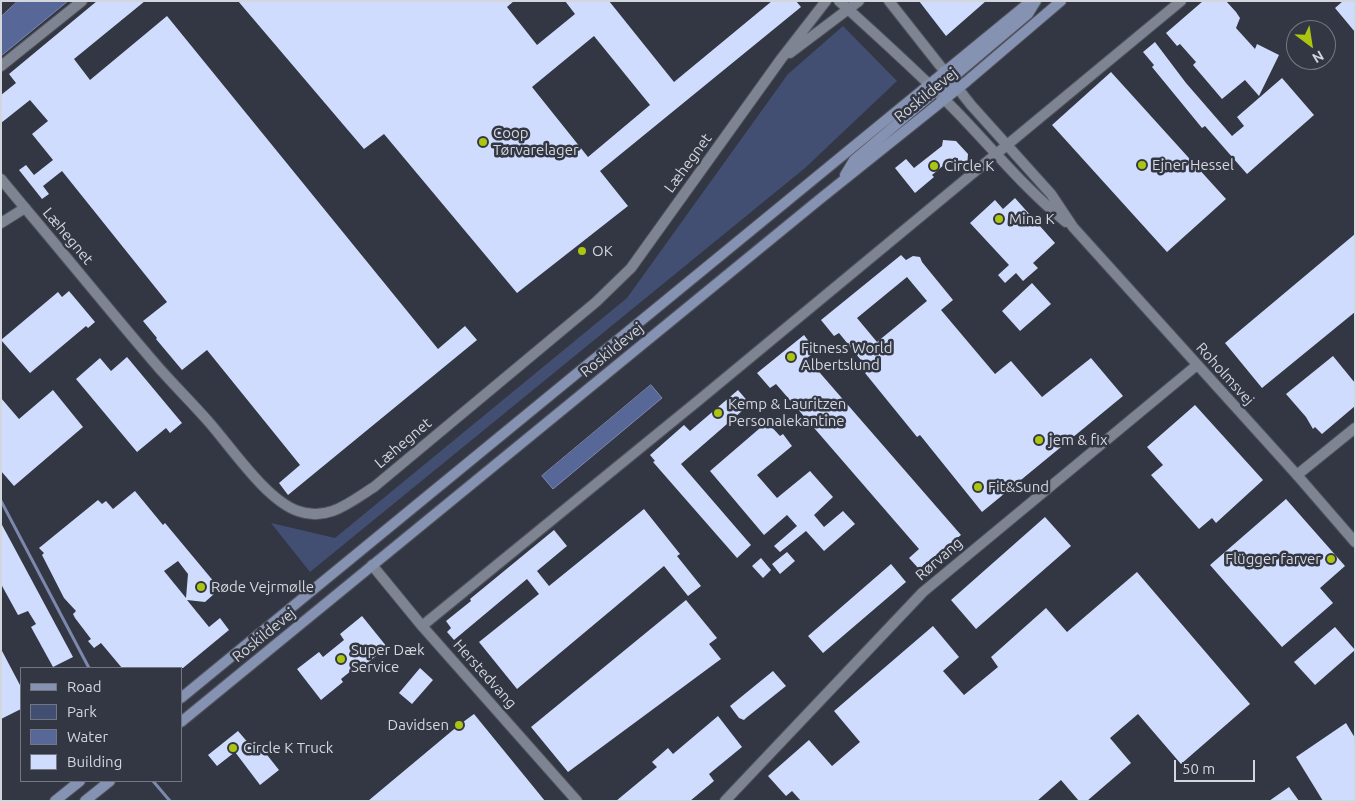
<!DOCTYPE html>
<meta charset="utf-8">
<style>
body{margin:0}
#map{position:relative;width:1356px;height:802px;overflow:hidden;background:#333743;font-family:Ubuntu,sans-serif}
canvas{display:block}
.frame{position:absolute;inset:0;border:2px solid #d3d6dd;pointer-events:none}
.legend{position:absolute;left:20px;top:667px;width:162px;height:115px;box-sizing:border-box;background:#333743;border:1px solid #737781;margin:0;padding:6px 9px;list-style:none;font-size:15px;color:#d3d6dd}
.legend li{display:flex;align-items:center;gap:10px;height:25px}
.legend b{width:25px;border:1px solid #737781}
.north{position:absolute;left:1286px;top:20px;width:50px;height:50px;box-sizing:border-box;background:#333743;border:1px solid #737781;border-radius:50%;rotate:149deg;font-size:14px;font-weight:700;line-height:20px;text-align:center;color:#d3d6dd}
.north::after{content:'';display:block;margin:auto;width:18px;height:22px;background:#acc610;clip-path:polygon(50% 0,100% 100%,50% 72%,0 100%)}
.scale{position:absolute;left:1174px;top:760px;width:81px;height:22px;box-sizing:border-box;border:2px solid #d3d6dd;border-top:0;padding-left:6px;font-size:15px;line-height:18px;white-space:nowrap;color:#d3d6dd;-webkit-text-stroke:4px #333743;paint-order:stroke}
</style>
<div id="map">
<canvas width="1356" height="802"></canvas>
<div class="frame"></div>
<ul class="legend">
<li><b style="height:6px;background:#8692b2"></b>Road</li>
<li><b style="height:14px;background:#424f73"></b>Park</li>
<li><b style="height:14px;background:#576898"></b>Water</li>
<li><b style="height:14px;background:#cfdcfd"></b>Building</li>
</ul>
<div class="north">N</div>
<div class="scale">50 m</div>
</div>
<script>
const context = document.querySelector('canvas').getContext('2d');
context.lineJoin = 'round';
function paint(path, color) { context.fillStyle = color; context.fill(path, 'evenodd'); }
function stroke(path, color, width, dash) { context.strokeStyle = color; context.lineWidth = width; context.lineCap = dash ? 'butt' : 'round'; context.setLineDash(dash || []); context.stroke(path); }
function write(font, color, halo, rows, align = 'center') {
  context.font = font + ' Ubuntu,sans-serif'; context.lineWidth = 5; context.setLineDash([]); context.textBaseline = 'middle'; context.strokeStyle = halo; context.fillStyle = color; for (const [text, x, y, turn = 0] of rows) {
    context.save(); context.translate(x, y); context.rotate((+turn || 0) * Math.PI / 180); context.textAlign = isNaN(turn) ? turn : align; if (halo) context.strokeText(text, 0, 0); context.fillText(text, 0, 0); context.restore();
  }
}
paint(new Path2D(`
 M843 26 897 81 805 168 310 572 271 523 335 538 627 298 788 74Z`), '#424f73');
const water = new Path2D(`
 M18 1H68L1 56V17Z
 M651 385 662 398 553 489 542 476Z`);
paint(water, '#576898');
stroke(water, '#7c89ad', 1);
stroke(new Path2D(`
 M1 501 89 668
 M153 781 170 801`), '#7c89ad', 3);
paint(new Path2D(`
 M97 1H145L74 59 90 80 167 16 438 349 465 326 477 340 288 495 279 483 300 465 207 350 182 370 156 339 157 338 143 321 167 302 62 171 43 186 49 194 42 199 19 170 26 165 34 175 53 160 32 134 48 121 30 100 1 123V95L16 83 9 74Z
 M238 1H514L507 7 537 45 575 14 565 1H609L674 82 772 1H796L801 7 600 171 628 206 517 293 384 134 364 149ZM594 36 650 105 588 157 532 87Z
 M919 1H986L946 36Z
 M1203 1H1226L1236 12 1240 18 1236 28 1255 49 1257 44 1279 55 1259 96 1245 80 1222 99 1193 65 1196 62 1180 44 1177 46 1166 33Z
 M1343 1H1355V32L1335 8Z
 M1155 42 1186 83 1232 136 1244 126 1237 117 1282 78 1314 115 1247 174 1205 126 1202 128 1152 67 1154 65 1143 52Z
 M1111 72 1226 199 1167 252 1052 125Z
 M943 140 956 141 968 154 967 167 958 166V158L945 164 932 175 934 177 915 193 895 168 906 159 914 168 942 146Z
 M1015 198 1055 243 1033 263 1038 268 1023 281 1016 273 1005 283 998 275 1009 265 970 223 995 200 1003 209Z
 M1355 234V312L1262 388 1225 343Z
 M901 255 906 260 913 256 920 257 922 262 953 300 941 310 995 374 1011 361 1042 397 1091 358 1123 396 982 512 920 435 917 437 865 373 869 370 839 333 834 336 821 320ZM907 277 927 301 877 342 857 318Z
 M1032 283 1051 304 1020 331 1002 311Z
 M69 291 95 322 88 328 86 326 30 373 1 340 58 292 62 297Z
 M804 335 816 351 807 358 961 535 919 569 909 558 919 549 776 384 770 388 757 373Z
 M1333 356 1355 383V406L1322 434 1315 427 1313 429 1306 417 1286 394Z
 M127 357 182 423 170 433 166 428 137 452 76 379 100 358 111 371Z
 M53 390 83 427 14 486 1 471V398L19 419Z
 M738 390 750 404 681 464 751 545 737 558 653 462 655 461 650 455 684 425 690 431Z
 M1195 405 1263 480 1216 523 1212 518 1199 529 1151 475 1163 465 1147 447Z
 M767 422 780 436 783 434 792 446 757 475 777 498 810 471 833 497 814 515 824 527 843 511 855 524 824 551 806 531 780 552 774 546 797 526 787 515 764 535 710 471Z
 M135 491 163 525 165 523 215 583 214 594 205 602 187 600 209 627 220 618 229 630 183 668H122L101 643 94 648 88 641 91 639 75 618 73 614 76 611 64 598 42 555 44 553 39 548 98 500 102 504 106 501 113 509ZM178 561 188 574 186 598 164 571Z
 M1286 499 1345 566 1320 588 1333 603 1282 647 1210 565Z
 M644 509 680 554 677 556 701 586 688 596 664 566 517 689 479 642 539 594 527 579 454 640 447 632 451 628 446 621 471 601 470 599 554 530 567 546 537 571 549 586Z
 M1045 517 1071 546 976 629 951 600Z
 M1 523 73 657 53 667 31 627 36 624 28 611 18 615 1 584Z
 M787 552 795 561 780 574 772 564Z
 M761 558 771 570 763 578 752 566Z
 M891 564 906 582 823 653 808 636Z
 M1137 572 1250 704 1181 764 1138 714 1110 738 1131 763 1087 801H1079L1061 780 1037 801H801L792 791 786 796 768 776 809 740 832 766 860 742 834 711 933 626 959 657 943 671 964 695 998 667 991 657 1046 608 1067 632Z
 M686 600 717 638 709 644 721 659 568 772 531 727Z
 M362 616 387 647 365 665 362 662 341 679 343 682 321 700 297 669 319 652 323 657 344 640 340 634Z
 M1335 627 1355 650 1315 685 1294 662Z
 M1 649 21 687V709L1 719Z
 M420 668 433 680 412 704 399 693Z
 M773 671 786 686 746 718 744 720 739 718 730 706Z
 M474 714 545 801H368L459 725Z
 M718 716 742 747 709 774 714 781 690 801H616L657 767 652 762 668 748 673 754Z
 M1346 723 1355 738V801H1323L1296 757Z
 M238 731 250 745 256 741 279 770 260 785 235 752 217 766 208 755Z
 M1289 787 1299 801H1269Z`), '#cfdcfd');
const minor = new Path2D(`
 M1 66 82 1
 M1 179 25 208
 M1297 475 1355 428
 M372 565 422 626 577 801
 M422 626 699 400 1181 1
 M725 801 923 592 1197 365`);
const tertiary = new Path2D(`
 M839 1C879 37 919 73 956 111 993 149 1025 189 1066 222
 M889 1 971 105 1051 194 1073 227 1297 475 1355 542
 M790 53 859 1
 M1 223 25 208C70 261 113 315 159 368 175 386 192 403 208 421 231 447 266 500 298 511 328 522 350 502 374 487L596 302 631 268 781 59 826 1`);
const secondary = new Path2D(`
 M944 99 947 89 958 73 1028 14 1036 1
 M845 175 854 160 936 91 942 81 944 71
 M181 698 1031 1
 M181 722 820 199 966 82 1061 1
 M55 801 80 781
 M85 801 110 781`);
stroke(minor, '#4f525b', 12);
stroke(tertiary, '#4f525b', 12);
stroke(secondary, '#4f525b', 12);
stroke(minor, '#7f8492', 10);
stroke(tertiary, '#7f8492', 10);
stroke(secondary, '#8692b2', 10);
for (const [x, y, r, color] of [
 [483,142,5,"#acc610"],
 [1142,165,5,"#acc610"],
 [934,166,5,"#acc610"],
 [999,219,5,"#acc610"],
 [582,251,5,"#acc610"],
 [791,357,5,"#acc610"],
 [718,413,5,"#acc610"],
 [1039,440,5,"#acc610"],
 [978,487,5,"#acc610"],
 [1331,559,5,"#acc610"],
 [201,587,5,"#acc610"],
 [341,659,5,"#acc610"],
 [459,725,5,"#acc610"],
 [233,748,5,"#acc610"]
]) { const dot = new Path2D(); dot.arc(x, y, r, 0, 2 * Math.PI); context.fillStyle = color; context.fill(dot); stroke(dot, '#333743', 2); }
write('15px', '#d3d6dd', '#333743', [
 ["Roskildevej",926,95,-39],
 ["Læhegnet",688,163,-54],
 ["Læhegnet",68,236,50],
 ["Roskildevej",612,350,-39],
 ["Roholmsvej",1225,374,48],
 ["Læhegnet",403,443,-40],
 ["Rørvang",939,559,-41],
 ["Roskildevej",264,635,-39],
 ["Herstedvang",485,674,48]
]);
write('15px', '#d3d6dd', '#333743', [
 ["Coop",493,133],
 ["Tørvarelager",493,150],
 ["Ejner Hessel",1152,165],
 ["Circle K",944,166],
 ["Mina K",1009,219],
 ["OK",592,251],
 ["Fitness World",801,348],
 ["Albertslund",801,365],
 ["Kemp & Lauritzen",728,404],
 ["Personalekantine",728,421],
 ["jem & fix",1049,440],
 ["Fit&Sund",988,487],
 ["Flügger farver",1321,559,"right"],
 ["Røde Vejrmølle",211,587],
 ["Super Dæk",351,650],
 ["Service",351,667],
 ["Davidsen",449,725,"right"],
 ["Circle K Truck",243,748]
], 'left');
</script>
